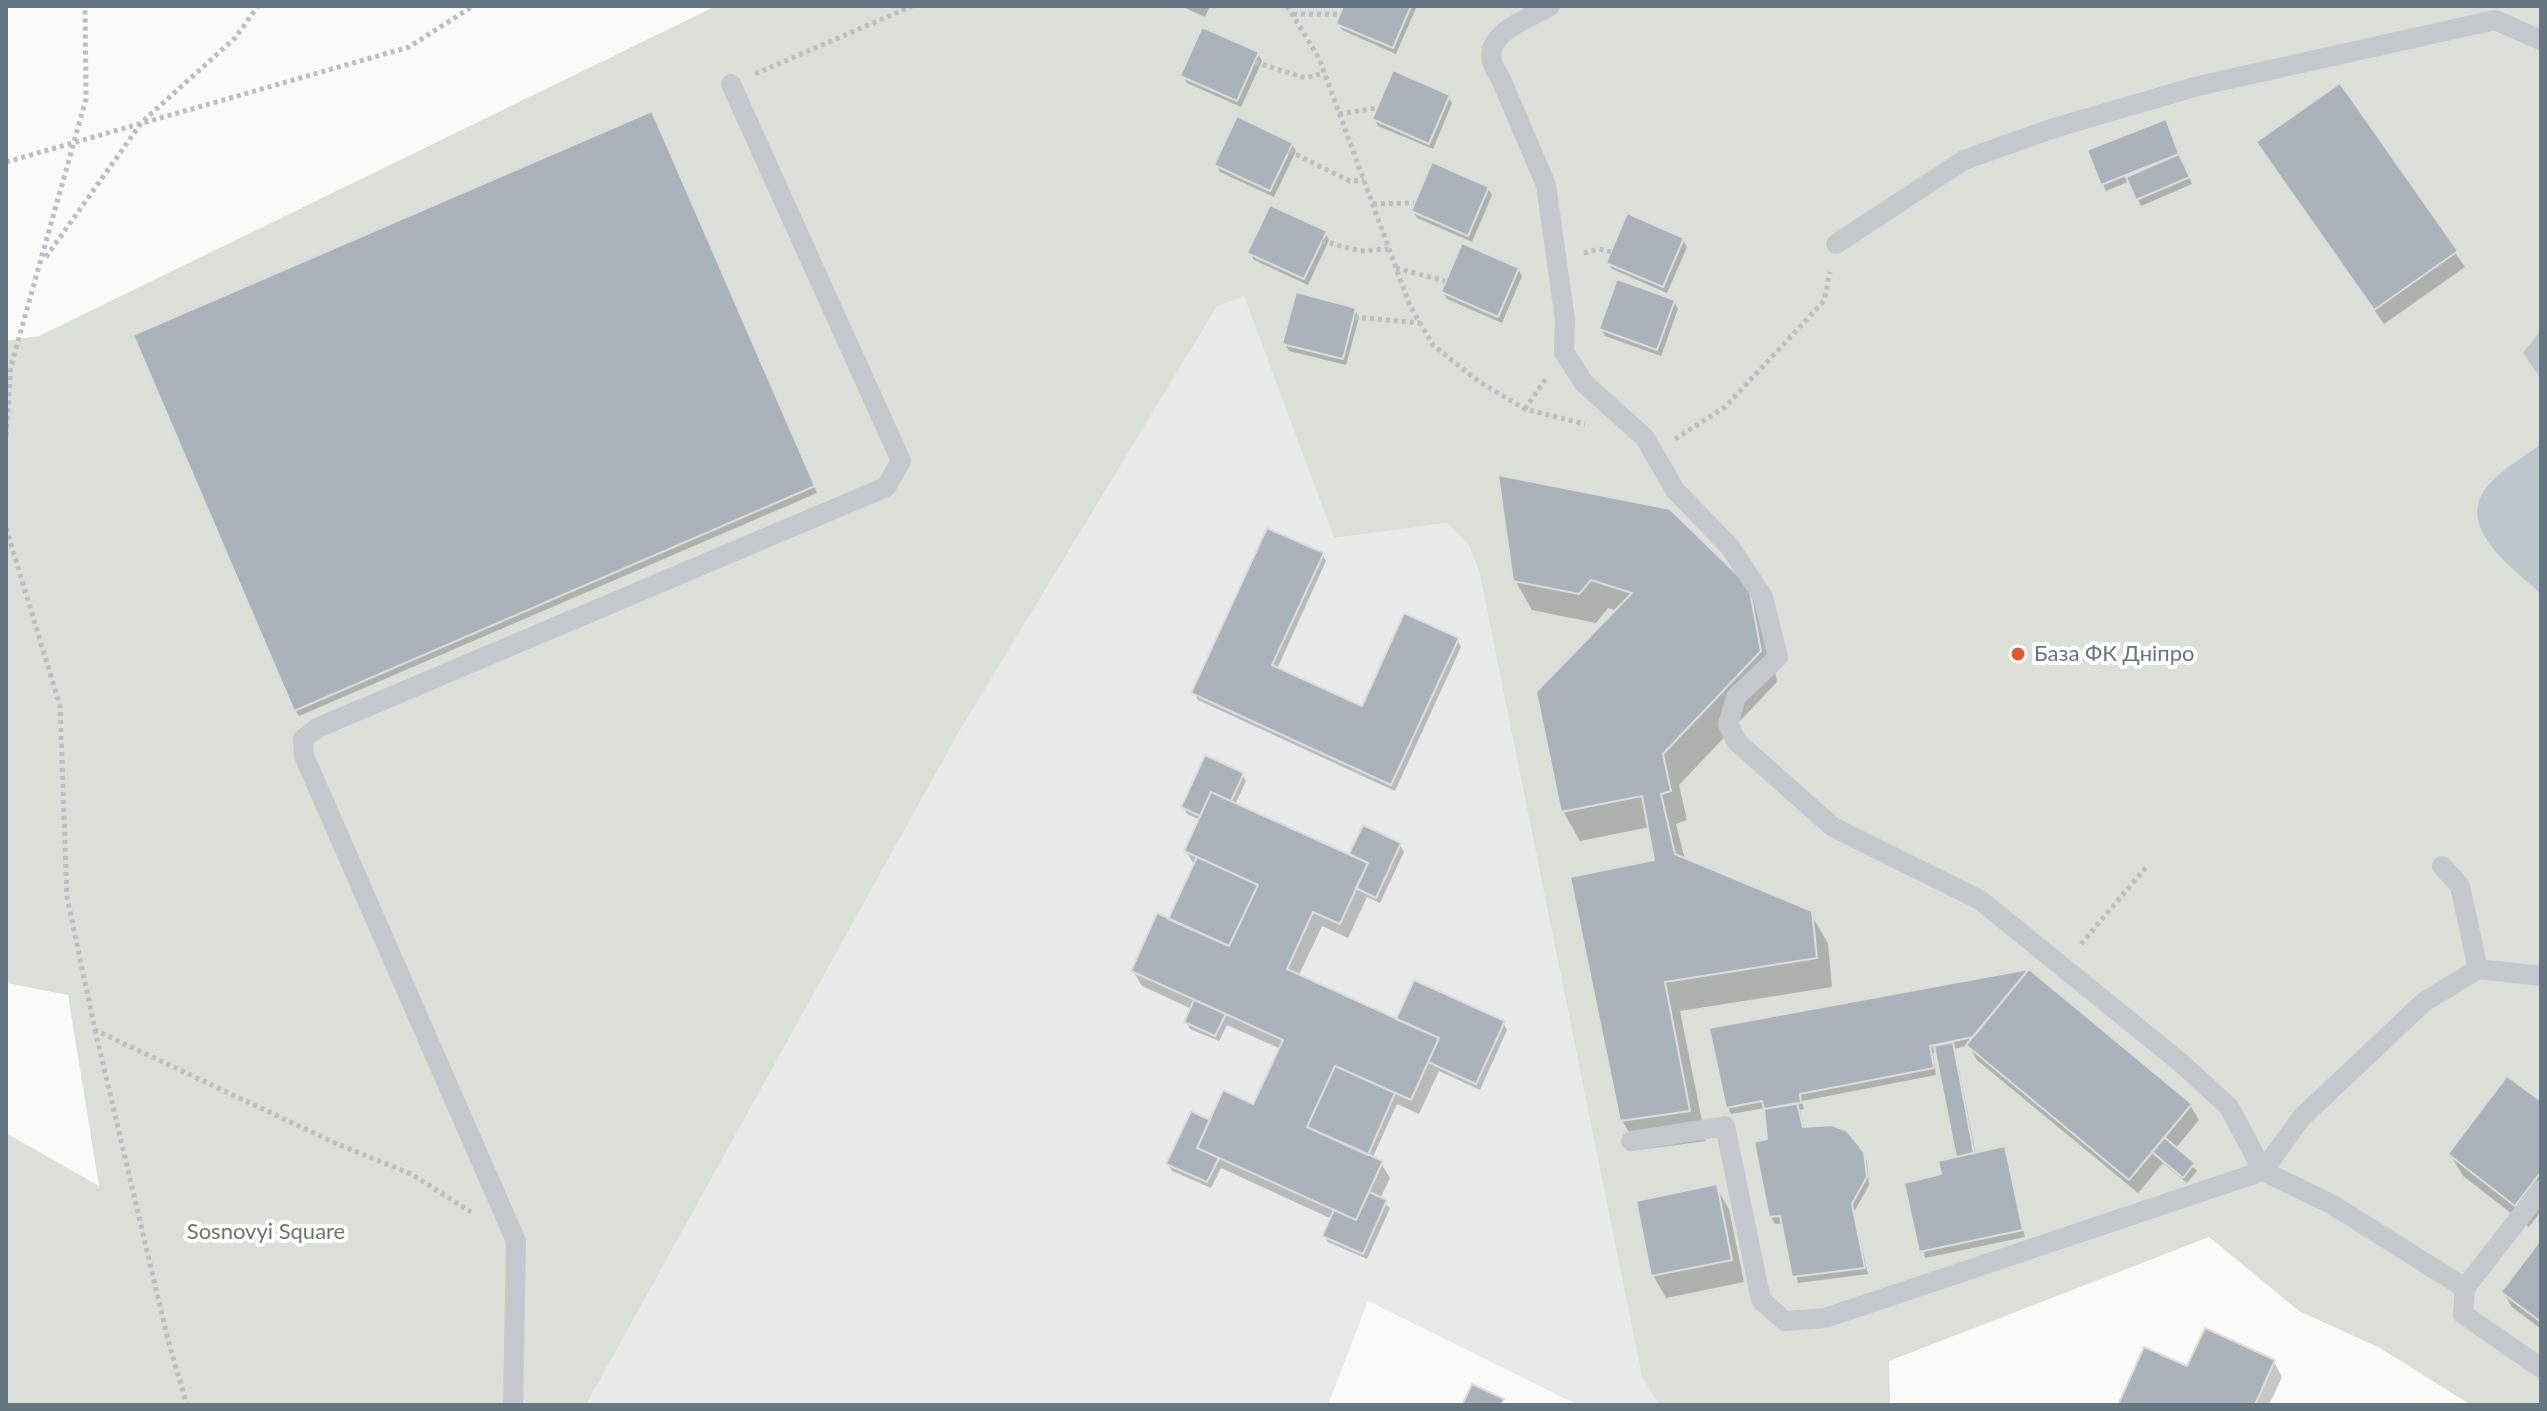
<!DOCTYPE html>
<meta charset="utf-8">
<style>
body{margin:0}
#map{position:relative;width:2547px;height:1411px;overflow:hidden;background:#fafaf8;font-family:Lato,sans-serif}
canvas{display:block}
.frame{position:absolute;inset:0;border:8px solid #657683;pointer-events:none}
</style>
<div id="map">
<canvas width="2547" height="1411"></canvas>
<div class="frame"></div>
</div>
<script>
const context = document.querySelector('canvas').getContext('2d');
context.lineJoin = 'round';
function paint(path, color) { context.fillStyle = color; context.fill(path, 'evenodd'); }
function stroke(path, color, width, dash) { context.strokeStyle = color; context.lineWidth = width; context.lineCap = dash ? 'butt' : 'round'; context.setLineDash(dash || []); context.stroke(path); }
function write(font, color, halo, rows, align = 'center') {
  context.font = font + ' Lato,sans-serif'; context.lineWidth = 8; context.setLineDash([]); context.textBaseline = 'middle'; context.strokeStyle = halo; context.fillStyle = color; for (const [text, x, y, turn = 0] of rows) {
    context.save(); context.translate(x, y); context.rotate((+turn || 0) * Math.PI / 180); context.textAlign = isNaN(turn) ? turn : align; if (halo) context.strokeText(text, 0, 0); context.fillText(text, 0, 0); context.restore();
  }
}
paint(new Path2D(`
 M1244 295 1334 538 1447 523 1468 544 1479 571 1642 1376 1659 1405H1578L1368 1301 1328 1405H586L956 737 1217 305Z`), '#e8e9e9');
paint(new Path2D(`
 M716 6H2541V1405H2471L2380 1348 2299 1311 2209 1237 1889 1361 1890 1405H1659L1642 1377 1479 571 1468 544 1447 523 1334 538 1244 296 1217 306 956 737 586 1405H6V1133L99 1186 68 995 6 983V341L39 336Z`), '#dadfd7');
paint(new Path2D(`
 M2541 330V379L2523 353Z
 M2541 444V594C2515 569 2455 529 2486 488 2499 471 2524 457 2541 444Z`), '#bbc7cb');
paint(new Path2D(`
 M1181 6H1210L1205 17Z
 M1345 6H1415L1416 8 1396 54 1342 30 1338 23Z
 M1258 54 1262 61 1241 107 1187 83 1183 76Z
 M2339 86 2465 267 2384 324 2267 157Z
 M1448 96 1452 103 1433 149 1378 126 1374 119Z
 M655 120 817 493 299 716 295 710Z
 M2169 128 2192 184 2141 206 2130 181 2106 191 2103 184Z
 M1292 144 1296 151 1274 197 1220 172 1216 165Z
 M1488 188 1492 195 1472 242 1417 218 1413 211Z
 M1325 233 1329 240 1308 285 1254 260 1250 253Z
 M1683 240 1687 247 1667 293 1612 269 1608 263Z
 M1518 269 1522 276 1502 323 1447 299 1443 292Z
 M1674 302 1678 309 1661 356 1605 336 1601 329Z
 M1355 310 1359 317 1346 365 1289 351 1285 344Z
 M1501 477 1748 587 1765 618 1777 682 1679 785 1687 820 1676 824 1685 860 1810 913 1828 943 1832 987 1680 1011 1706 1141 1639 1150 1622 1120 1656 861 1650 827 1580 841 1563 811 1617 611 1608 608 1596 623 1532 610 1515 580Z
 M1322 554 1326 561 1277 669 1363 708 1457 640 1461 647 1395 791 1198 700 1194 693Z
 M1242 774 1246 781 1235 805 1354 859 1351 853 1400 845 1404 852 1380 903 1367 897 1348 938 1322 926 1298 977 1397 1022 1503 1023 1507 1030 1480 1090 1439 1071 1419 1114 1397 1104 1372 1159 1381 1163 1390 1178 1380 1199 1390 1208 1367 1259 1328 1242 1324 1235 1332 1219 1221 1168 1211 1188 1172 1171 1168 1164 1208 1121 1254 1107 1281 1049 1227 1025 1219 1041 1190 1029 1186 1022 1192 1009 1142 986 1133 971 1173 923 1195 866 1186 851 1200 820 1187 814 1183 807Z
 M2028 971 2190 1105 2199 1120 2175 1149 2197 1171 2187 1183 2163 1163 2138 1193 1977 1060 1968 1045 1955 1049 1976 1155 2004 1148 2025 1237 1925 1258 1907 1184 1943 1176 1958 1159 1937 1052 1933 1053 1936 1075 1802 1101 1804 1109 1800 1110 1804 1128 1862 1153 1867 1161 1869 1185 1854 1212 1868 1274 1798 1283 1783 1223 1775 1224 1771 1217 1765 1108 1731 1114 1728 1107Z
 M2541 1104V1211L2529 1227 2463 1176 2450 1154Z
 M1716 1187 1729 1209 1744 1282 1666 1298 1653 1275Z
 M2541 1242V1329L2512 1307 2503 1292Z
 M2274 1362 2282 1377 2269 1405H2120L2188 1369Z`), '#0003');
const building = new Path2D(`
 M1343 6H1411L1393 48 1336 24Z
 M1202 27 1259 52 1237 101 1180 76Z
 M1393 70 1450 95 1429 144 1372 119Z
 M2340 83 2458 251 2374 310 2256 142Z
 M652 111 815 486 294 711 133 335Z
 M1237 116 1293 143 1270 191 1214 165Z
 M2166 119 2179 154 2101 185 2087 150Z
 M2179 154 2190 177 2136 200 2126 177Z
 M1432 162 1489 187 1468 236 1411 211Z
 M1270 205 1327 231 1304 279 1247 253Z
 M1627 213 1684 238 1663 287 1606 263Z
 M1462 243 1519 268 1498 317 1441 292Z
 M1617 279 1675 300 1657 350 1599 329Z
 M1296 292 1356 308 1343 359 1282 344Z
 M1498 475 1670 509 1749 586 1761 651 1663 754 1671 791 1661 794 1675 854 1812 911 1817 958 1665 982 1690 1111 1620 1121 1570 877 1654 860 1642 796 1561 812 1536 692 1632 593 1591 580 1579 594 1513 581Z
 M1267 528 1324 553 1272 665 1362 706 1404 613 1459 638 1391 785 1191 693Z
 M1205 755 1244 773 1231 801 1211 792 1200 816 1181 807Z
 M1211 792 1368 863 1340 924 1313 912 1287 969 1439 1038 1411 1100 1335 1066 1307 1127 1383 1161 1356 1220 1197 1148 1223 1090 1253 1104 1283 1040 1131 971 1157 913 1229 946 1258 885 1184 851Z
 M1363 825 1401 843 1376 898 1356 888 1368 863 1349 854Z
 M1197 857 1258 885 1229 946 1168 919Z
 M2029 969 2192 1104 2129 1180 1966 1045Z
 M2029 969 1973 1037 1930 1046 1934 1068 1800 1094 1801 1103 1764 1109 1762 1101 1726 1108 1709 1028Z
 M1414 980 1505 1021 1476 1084 1428 1062 1439 1038 1396 1019Z
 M1194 1000 1226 1014 1215 1036 1184 1022Z
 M1953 1042 1974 1153 1956 1157 1934 1046Z
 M1335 1066 1395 1093 1368 1155 1307 1127Z
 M2507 1076 2541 1101V1172L2515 1206 2448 1154Z
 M1797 1103 1803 1127 1832 1125 1847 1131 1864 1152 1867 1177 1852 1204 1865 1268 1792 1277 1780 1216 1769 1217 1754 1142 1767 1139 1764 1109Z
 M1191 1111 1210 1120 1197 1148 1219 1158 1207 1182 1166 1164Z
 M2164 1137 2195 1163 2183 1178 2152 1152Z
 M2005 1146 2023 1230 1919 1252 1904 1183 1941 1174 1938 1161Z
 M1717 1184 1732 1260 1651 1276 1636 1201Z
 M1369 1192 1387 1200 1363 1254 1322 1236 1334 1210 1356 1220Z
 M2541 1239V1322L2501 1292Z
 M2205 1328 2275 1360 2255 1405H2118L2144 1347 2187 1366Z
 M1472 1384 1504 1399 1501 1405H1462Z`);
paint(building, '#aab3b9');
stroke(building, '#dcdcda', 2);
stroke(new Path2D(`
 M1287 6 1319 58 1410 306 1433 345 1478 381 1525 409 1585 424
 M1293 14H1340
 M1255 62 1305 78 1324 73
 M755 74 912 6
 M1339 114 1376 108
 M1289 151 1350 181 1364 180
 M6 162 409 47 473 6
 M1373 204 1414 203
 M1322 241 1360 251 1389 249
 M1584 253 1599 249 1611 252
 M46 257 142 122 235 38 258 6
 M1396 268 1445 281
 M1354 317 1420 323
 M1525 409 1547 377
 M6 436 11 366 86 99 85 6
 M1675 439 1725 407 1824 301 1830 272
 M6 528 60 706 67 897 95 1030 335 1143 411 1174 471 1212
 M2081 944 2148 865
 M95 1030 168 1340 187 1405`), '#bbbfc2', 5, [4, 4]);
stroke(new Path2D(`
 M1550 6C1521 23 1471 38 1500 77L1546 185 1565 320 1564 352 1584 383 1645 438 1675 490 1730 547 1763 597 1778 657 1736 697 1728 724 1737 742 1833 827 1980 900 2180 1062 2229 1107 2263 1171 2301 1118 2424 1002 2478 969 2541 976
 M1836 244 1964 160 2054 128 2198 86 2495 20 2541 40
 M2442 866 2460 886 2478 969
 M1631 1141 1725 1126 1761 1300 1785 1321 1825 1318 2263 1171 2333 1205 2465 1288
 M2541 1190 2465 1288 2463 1314 2541 1368
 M513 1405 516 1241 304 756 303 739 317 728 886 487 901 461 731 84`), '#c3c8cc', 20);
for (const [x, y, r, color] of [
 [2018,654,8,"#e4572e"]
]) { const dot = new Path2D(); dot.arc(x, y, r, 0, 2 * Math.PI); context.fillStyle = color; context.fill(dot); stroke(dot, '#fff', 3); }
write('22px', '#657683', '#fff', [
 ["База ФК Дніпро",2034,654]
], 'left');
write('22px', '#687a64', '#fff', [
 ["Sosnovyi Square",266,1232]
]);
</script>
